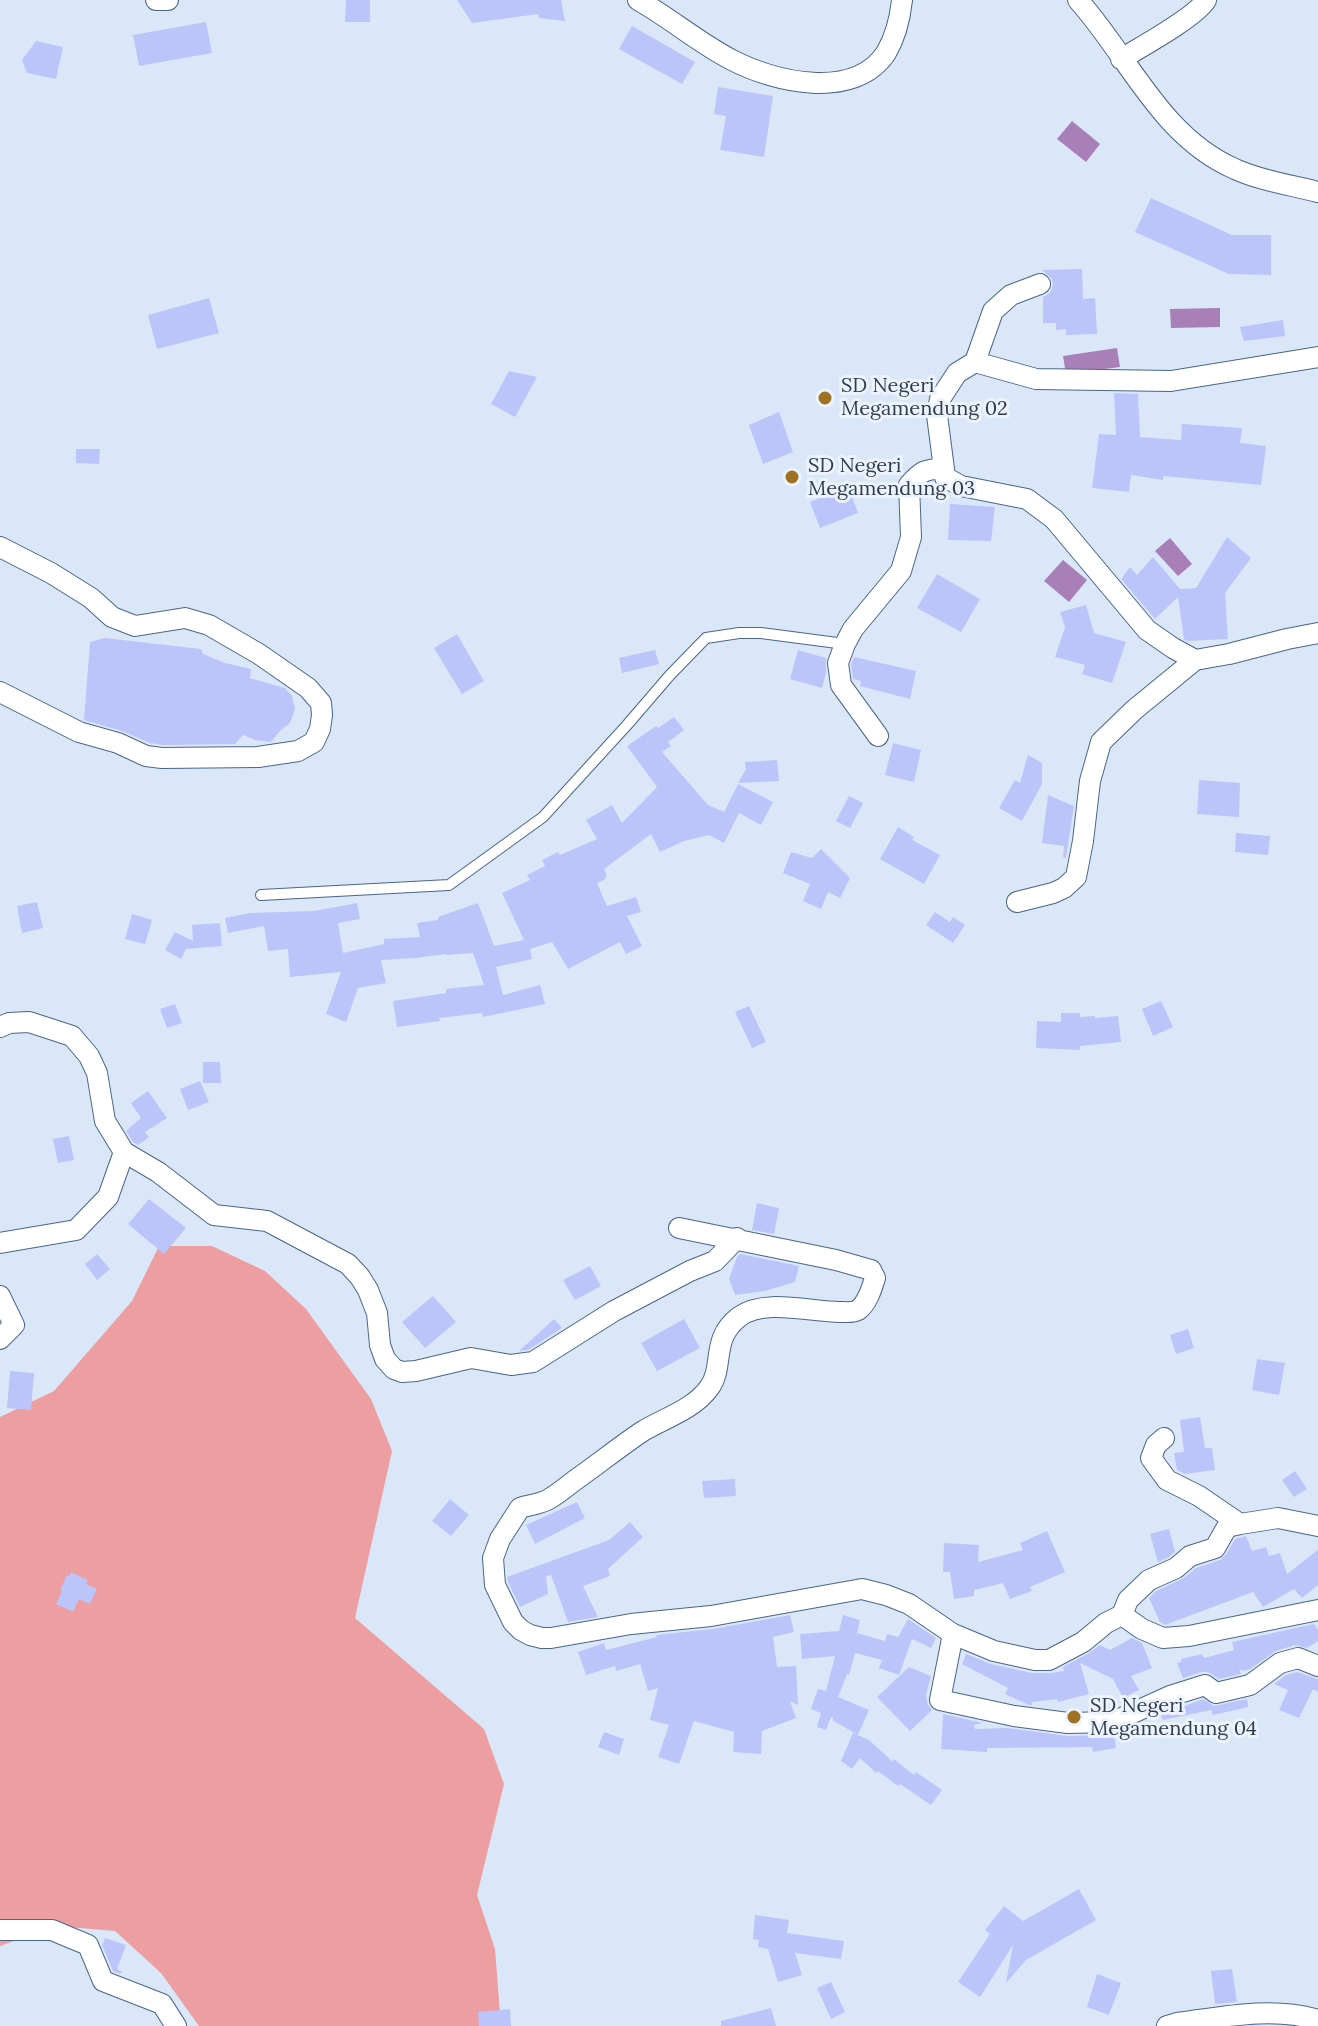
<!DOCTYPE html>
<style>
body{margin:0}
canvas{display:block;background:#dae7f8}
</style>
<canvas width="1318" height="2026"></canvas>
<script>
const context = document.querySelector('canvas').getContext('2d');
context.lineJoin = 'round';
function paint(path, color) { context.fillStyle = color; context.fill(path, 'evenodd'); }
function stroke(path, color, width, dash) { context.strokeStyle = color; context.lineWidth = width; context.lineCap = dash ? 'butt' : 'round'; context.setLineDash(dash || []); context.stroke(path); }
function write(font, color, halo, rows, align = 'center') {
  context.font = font + ' Lora,serif'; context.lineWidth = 6; context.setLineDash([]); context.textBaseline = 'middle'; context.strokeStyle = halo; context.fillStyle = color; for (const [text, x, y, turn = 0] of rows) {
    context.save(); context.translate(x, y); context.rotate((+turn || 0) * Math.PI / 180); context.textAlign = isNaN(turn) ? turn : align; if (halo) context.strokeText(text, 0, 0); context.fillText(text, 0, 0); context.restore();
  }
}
paint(new Path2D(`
 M159 1246H212L265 1271 306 1309 371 1399 392 1451 355 1618 484 1729 504 1784 477 1895 495 1949 501 2026H199L161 1973 115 1931 57 1926 0 1946V1417L54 1391 132 1301Z`), '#ec9ea1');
paint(new Path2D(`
 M1072 121 1100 144 1086 162 1057 139Z
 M1220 308V327L1171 328 1170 309Z
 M1117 348 1120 367 1066 374 1063 356Z
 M1170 538 1192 564 1178 576 1155 551Z
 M1063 560 1087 580 1069 602 1044 581Z`), '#a87fb7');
paint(new Path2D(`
 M346 0H370V22H345Z
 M457 0H561L565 21 539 18 538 14 472 23Z
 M206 22 212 53 139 66 133 35Z
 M632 26 695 62 682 84 619 49Z
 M36 41 63 47 56 79 27 73 22 60Z
 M718 87 773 96 764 157 720 150 726 116 714 114Z
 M1151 198 1232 235H1271V275L1229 274 1135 232Z
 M1082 269 1083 299 1095 298 1097 334 1066 335V329L1056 330V323H1043V297L1050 293 1053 285 1052 279 1042 270Z
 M209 298 219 333 157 349 148 315Z
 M1283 320 1285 336 1244 341 1240 327Z
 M509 371 537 377 515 417 491 404Z
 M1114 393 1138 394 1140 437 1181 440 1182 424 1242 428 1240 443 1266 446 1261 485 1163 476V480L1131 475 1129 492 1092 488 1099 434 1116 435Z
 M779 412 793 452 763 464 749 425Z
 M76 449H100L99 464 76 463Z
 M848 486 858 513 820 528 810 502Z
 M950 504 995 507 991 541 948 540Z
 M1227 537 1251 558 1225 593 1228 639 1187 641 1184 639 1178 597 1155 619 1121 579 1130 567 1137 575 1153 557 1180 589 1196 588Z
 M937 574 980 599 961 632 917 608Z
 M1086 605 1094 633 1126 642 1112 683 1082 674 1085 665 1055 657 1065 627 1060 612Z
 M457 634 484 681 462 694 434 648Z
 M105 638 201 649 203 654 225 663 251 669 250 678 285 688 292 696 295 709 290 723 280 731 271 742 255 740 243 735 235 744 163 745 150 743 122 731 84 720 90 642Z
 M655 650 659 664 622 673 619 658Z
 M798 650 826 658V673L822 688 790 679Z
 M854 657 916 671 910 699 860 686 861 681 853 679 851 664Z
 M674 717 684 730 668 742 671 746 662 752 708 805 724 812 738 784 773 802 761 825 739 813 724 843 709 835 684 841 660 852 651 834 604 869 607 875 604 880 597 883 607 906 636 897 641 912 627 916 642 946 626 954 620 942 568 969 552 942 530 949 532 959 496 967 503 995 540 985 545 1004 483 1017 482 1013 439 1018 440 1021 397 1027 393 1001 446 993V989L484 985 473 953 446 955 445 954 416 958 381 960 386 983 358 988 346 1022 326 1014 341 972 290 977 288 949 268 951 264 926 228 933 225 918 250 913 314 911 357 903 360 919 338 923 343 953 384 944V939L420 937 417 923 438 920V917L478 903 494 946 524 940 502 893 530 880 527 875 545 866 542 860 558 852 560 855 597 839 586 820 612 805 622 823 657 787 627 746 656 726 658 728Z
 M893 743 921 750 914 782 885 775Z
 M1028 755 1042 763V784L1022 821 999 808 1015 780 1020 783Z
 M777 760 779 781 738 783 746 769 745 762Z
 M1199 780 1240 783 1239 817 1197 814Z
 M1048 795 1074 806 1066 858 1063 857 1064 846 1042 843Z
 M849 796 863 803 850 828 836 821Z
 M898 827 914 837 912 840 940 855 924 884 880 859Z
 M1236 833 1270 836 1268 855 1235 852Z
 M821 849 850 878 840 898 828 892 821 909 803 901 810 884 783 873 791 852 812 858Z
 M37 902 43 928 22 933 17 906Z
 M935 912 950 922 953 917 965 925 953 943 926 925Z
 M132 914 152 920 145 944 125 939Z
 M220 923 222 946 186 949 181 959 165 950 175 932 193 941 192 925Z
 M1161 1001 1173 1027 1153 1036 1142 1009Z
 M175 1004 182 1023 167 1028 160 1009Z
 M749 1006 766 1042 752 1048 735 1012Z
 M1061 1013H1080V1017L1095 1016V1018L1118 1016 1121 1042 1080 1046V1050L1036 1048 1037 1021 1061 1022Z
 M203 1062H220L221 1083H203Z
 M200 1081 209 1102 188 1110 180 1089Z
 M148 1091 167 1118 145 1132 149 1137 138 1145 133 1142 126 1131 141 1118 131 1103Z
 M69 1136 74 1160 58 1163 53 1139Z
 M149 1199 186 1228 164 1254 128 1224Z
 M757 1203 779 1208 774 1234 752 1230Z
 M97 1254 110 1269 97 1280 85 1264Z
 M740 1254 799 1266 795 1282 765 1291 735 1295 729 1279 737 1257Z
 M590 1266 601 1286 575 1300 563 1280Z
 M433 1296 456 1322 425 1348 402 1322Z
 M554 1319 562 1328 528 1350 519 1351Z
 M684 1319 700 1348 657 1371 641 1343Z
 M1188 1329 1194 1348 1176 1354 1170 1335Z
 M1257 1359 1285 1363 1279 1395 1252 1390Z
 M10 1371 34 1373 31 1410 7 1408Z
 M1200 1417 1205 1448H1212L1215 1470 1185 1474 1177 1470 1174 1453 1184 1452 1180 1420Z
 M1295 1471 1307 1489 1294 1497 1282 1480Z
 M735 1479 736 1496 704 1498 702 1481Z
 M450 1499 469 1515 451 1536 432 1521Z
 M577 1502 585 1518 535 1544 526 1525Z
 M630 1522 643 1537 608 1569 610 1576 583 1586 598 1617 568 1622 551 1575 546 1576 548 1594 520 1607 508 1582 507 1577 609 1540Z
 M1169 1529 1175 1552 1169 1557 1158 1562 1150 1534Z
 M1047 1531 1065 1572 1030 1587 1032 1591 1010 1599 1003 1583 974 1590V1596L954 1599 950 1572H943L944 1543 979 1545 978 1562 1023 1550 1020 1543Z
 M1246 1536 1252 1551 1266 1547 1269 1556 1280 1553 1287 1574 1318 1550V1585L1302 1598 1294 1589 1263 1607 1253 1592 1165 1625 1160 1622 1149 1598 1156 1591 1184 1578 1196 1568 1220 1560 1226 1554 1235 1539Z
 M71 1572 88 1580 86 1584 97 1589 90 1604 79 1599 73 1612 56 1604 62 1591 60 1590 67 1575 69 1576Z
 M790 1615 794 1632 773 1637 777 1667 796 1666 798 1705 790 1701 796 1718 762 1731 761 1754 733 1752 734 1732 694 1721 679 1764 658 1757 669 1725 650 1720 658 1688 648 1691 640 1664 616 1671 615 1666 586 1675 578 1652 604 1643 606 1650 657 1637 656 1635 713 1629Z
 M843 1615 860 1620 857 1633 885 1641 887 1634 898 1637 908 1619 936 1638 931 1648 912 1639 899 1675 879 1668 882 1660 855 1653 849 1675 847 1674 838 1697 869 1710 858 1735 832 1720 834 1718 831 1717 826 1730 817 1727 821 1713 811 1709 818 1689 826 1691 835 1656 802 1659 800 1634 839 1631Z
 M1314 1624 1318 1630V1641L1307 1648 1295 1645 1276 1651 1250 1669 1243 1671 1239 1669 1241 1674 1219 1679 1208 1672H1202L1183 1678 1177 1663 1181 1662V1659L1202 1654 1204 1658 1234 1650 1232 1642Z
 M1132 1638 1142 1643 1152 1668 1131 1676 1139 1690 1123 1698 1113 1679 1080 1663 1089 1694 1058 1702 1057 1699 1032 1702V1705H1029L1005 1694 1008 1688 962 1664 966 1654 991 1664 1032 1673H1050L1064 1671 1063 1667 1089 1653 1100 1645 1110 1650Z
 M909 1667 931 1676 926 1695 928 1705 932 1710 910 1731 877 1697Z
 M1297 1672 1318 1679V1692L1313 1689 1299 1718 1279 1710 1288 1690 1274 1684 1286 1675Z
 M1203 1699 1214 1706 1247 1699 1248 1707 1213 1715 1211 1710 1163 1720 1161 1715Z
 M943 1714 983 1723 974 1725 975 1729 1007 1728 1068 1736 1114 1735 1116 1748 1093 1752 1092 1747 987 1748V1752L941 1749Z
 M604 1732 624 1739 619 1755 598 1747Z
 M853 1733 869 1740 893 1762 894 1759 914 1775 916 1772 942 1790 931 1805 900 1784 898 1786 878 1771 876 1773 860 1758 852 1769 841 1761Z
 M1079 1889 1096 1920 1026 1960 1006 1983 1013 1945 980 1997 958 1982 990 1934 985 1930 1004 1906 1023 1921Z
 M755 1915 789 1920 787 1933 844 1941 841 1959 795 1953 802 1975 778 1982 768 1949 758 1947 759 1940 753 1939Z
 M105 1938 126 1945 117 1969 122 1972 120 1974 113 1971 102 1945Z
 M1232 1969 1237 2002 1215 2004 1211 1971Z
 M1097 1974 1121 1983 1109 2015 1087 2007Z
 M831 1982 845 2012 831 2019 817 1988Z
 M771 2008 776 2026H721V2021Z
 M510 2009 511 2026H479L478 2012Z`), '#bcc5fa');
const service = new Path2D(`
 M261 895 449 885 543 817 627 725 670 675 706 638 739 633H761L845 644`);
const minor = new Path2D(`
 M156 0H168
 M638 0C670 18 699 43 732 60 774 82 854 101 886 53 896 36 900 19 902 0
 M1078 0C1129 57 1161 137 1235 169 1261 181 1291 185 1318 192
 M1121 59C1141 47 1196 17 1206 0
 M1040 284 1011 295 993 311 975 362 957 373 940 399 937 415 945 477 961 486 1027 499 1054 519 1147 630 1173 648 1195 660 1229 654 1287 639 1318 633
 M975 362 1036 379 1171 381 1318 357
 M0 547 51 573 91 598 112 617 135 626 185 618 209 625 259 654 308 688 321 703 322 715 320 729 314 742 298 751 258 757 162 758 146 756 118 743 79 732 0 692
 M878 736 841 685 838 663 845 644 853 629 901 571 911 537 909 485C922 470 925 470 943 468
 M1017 902 1053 893 1064 888 1076 877 1083 841 1090 781 1101 742 1134 710 1195 660
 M0 1027 9 1023 29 1022 72 1036 89 1056 97 1073 105 1121 124 1152 158 1172 214 1215 267 1221 348 1264 360 1277 368 1290 377 1313 380 1345 385 1359 394 1369 402 1372 416 1371 471 1358 511 1365 533 1362 614 1311 690 1271 715 1261 737 1238
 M679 1228 836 1260 871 1270 875 1278C872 1288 867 1304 858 1310 853 1313 846 1312 840 1312 810 1312 764 1298 739 1317 710 1339 725 1367 709 1388 694 1409 665 1418 643 1431 619 1447 597 1465 574 1481 566 1487 558 1494 549 1499 541 1504 529 1505 520 1508L500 1539 493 1558 495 1585 513 1622 521 1630 530 1635 542 1638H551L631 1624 711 1616 862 1589 886 1595 909 1604 953 1634 994 1651 1035 1660H1049L1083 1642 1106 1623 1122 1615 1128 1600 1149 1580 1176 1568 1190 1556 1215 1548 1227 1527 1240 1524
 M0 1243 76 1230 108 1197 124 1152
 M0 1296 14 1325 0 1339
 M1164 1438 1156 1445 1151 1458 1167 1480 1199 1496 1240 1524 1278 1518 1318 1526
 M1122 1615 1142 1629 1163 1638 1189 1636 1318 1610
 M953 1634 940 1700 1014 1716 1068 1723 1113 1722 1170 1696 1205 1685 1216 1693 1250 1685 1280 1663 1298 1658 1318 1666
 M0 1930H52L88 1945 103 1981 162 2004 176 2026
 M1167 2026 1177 2023C1222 2017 1273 2006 1318 2020`);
stroke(service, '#4a658a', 12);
stroke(minor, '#4a658a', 22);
stroke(service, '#fff', 10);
stroke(minor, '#fff', 20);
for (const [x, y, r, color] of [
 [825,398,8,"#9f7223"],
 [792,477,8,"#9f7223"],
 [1074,1717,8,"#9f7223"]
]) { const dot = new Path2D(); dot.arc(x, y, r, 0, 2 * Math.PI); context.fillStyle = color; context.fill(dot); stroke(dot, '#edf3fc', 3); }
write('20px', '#303c4d', '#edf3fc', [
 ["SD Negeri",841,386],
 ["Megamendung 02",841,409],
 ["SD Negeri",808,466],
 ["Megamendung 03",808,489],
 ["SD Negeri",1090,1706],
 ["Megamendung 04",1090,1729]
], 'left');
</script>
